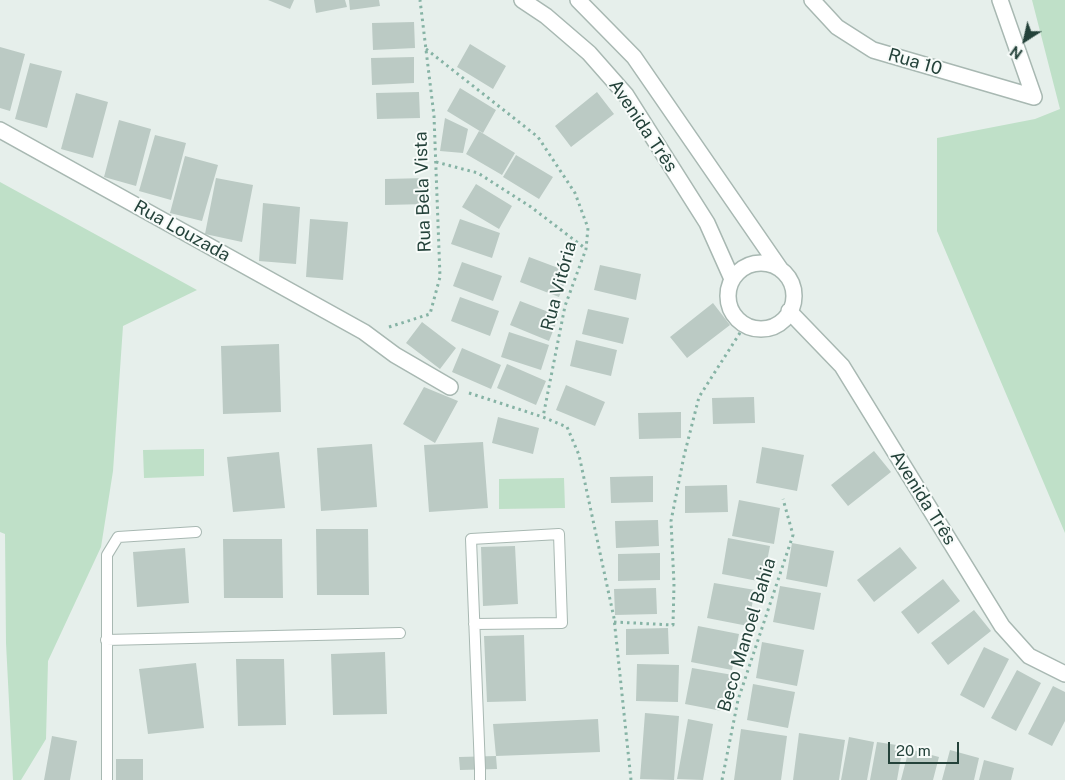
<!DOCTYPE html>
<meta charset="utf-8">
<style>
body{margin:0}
#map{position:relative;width:1065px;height:780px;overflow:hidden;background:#e6efeb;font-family:"Public Sans",sans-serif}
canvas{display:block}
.north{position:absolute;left:1000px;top:15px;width:50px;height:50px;-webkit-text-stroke:4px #f7fbf9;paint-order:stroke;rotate:215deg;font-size:14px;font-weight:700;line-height:20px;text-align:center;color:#24423a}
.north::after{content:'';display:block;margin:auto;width:18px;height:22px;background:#24423a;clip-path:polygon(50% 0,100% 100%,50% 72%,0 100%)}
.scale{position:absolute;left:888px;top:742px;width:71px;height:22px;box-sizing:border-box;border:2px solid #24423a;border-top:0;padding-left:6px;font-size:15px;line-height:18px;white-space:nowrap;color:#24423a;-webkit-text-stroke:4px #f7fbf9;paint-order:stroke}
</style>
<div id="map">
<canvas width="1065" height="780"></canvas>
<div class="north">N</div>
<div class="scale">20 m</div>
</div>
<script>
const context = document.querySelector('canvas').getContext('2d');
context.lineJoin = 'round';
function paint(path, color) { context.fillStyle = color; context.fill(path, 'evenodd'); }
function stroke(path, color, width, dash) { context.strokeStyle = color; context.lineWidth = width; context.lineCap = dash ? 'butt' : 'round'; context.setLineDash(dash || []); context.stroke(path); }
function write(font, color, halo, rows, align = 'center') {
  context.font = font + ' "Public Sans",sans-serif'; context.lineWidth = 4; context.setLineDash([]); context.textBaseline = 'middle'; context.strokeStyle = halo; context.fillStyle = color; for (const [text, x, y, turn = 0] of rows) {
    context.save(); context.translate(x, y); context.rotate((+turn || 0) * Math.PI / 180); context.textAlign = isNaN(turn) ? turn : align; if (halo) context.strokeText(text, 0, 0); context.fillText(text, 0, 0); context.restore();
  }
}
paint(new Path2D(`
 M1032 0H1065V533L937 231V138L1035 119 1060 109Z
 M0 182 197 290 123 326 113 471 101 547 48 661 46 739 21 780H13L6 643 5 534 0 532Z
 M204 449V476L144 478 143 450Z
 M564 478 565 508 499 509V479Z`), '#bfe0c8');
paint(new Path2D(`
 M268 0H294L290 9Z
 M314 0H345L347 7 316 13Z
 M349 0H379L380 6 350 10Z
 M414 22 415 48 373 50 372 23Z
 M470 44 506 66 493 89 457 67Z
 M0 47 25 54 10 111 0 108Z
 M414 57V83L372 85 371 58Z
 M30 63 62 71 47 128 15 119Z
 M460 88 496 110 483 133 447 111Z
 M419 92 420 118 377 119 376 93Z
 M597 92 614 114 571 147 555 126Z
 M76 93 108 102 93 158 61 149Z
 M445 118 468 129 463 153 440 151Z
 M119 120 151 129 136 186 104 177Z
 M479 131 515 153 502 175 466 154Z
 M155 135 186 143 171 200 139 191Z
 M516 155 553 177 539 199 503 177Z
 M185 156 218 165 202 221 170 213Z
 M216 178 253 185 242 242 205 234Z
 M427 178V204L385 205V179Z
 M476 184 512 206 499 229 462 207Z
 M263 203 300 207 296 264 259 261Z
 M310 219 348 222 343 280 306 277Z
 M460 219 500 233 492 258 451 244Z
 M529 257 569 272 559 297 520 282Z
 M462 262 502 276 493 301 453 286Z
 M600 265 641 274 636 300 594 290Z
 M460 297 499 311 490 336 451 321Z
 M520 301 559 316 549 341 510 325Z
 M713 303 730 325 687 358 670 337Z
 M588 309 629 318 623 344 582 334Z
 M422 322 456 348 440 369 406 343Z
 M509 332 549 345 541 370 501 357Z
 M576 340 617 350 611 376 570 366Z
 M279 344 281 412 223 414 221 346Z
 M462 348 501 365 491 389 452 372Z
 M507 364 546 381 536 405 497 388Z
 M566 385 605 402 595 426 556 410Z
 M424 387 458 401 435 443 403 424Z
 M754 397 755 423 713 424 712 398Z
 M681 412V438L639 439 638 413Z
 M498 417 539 428 533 454 492 443Z
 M483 442 488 508 429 512 424 445Z
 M372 444 377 507 321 511 317 448Z
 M762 447 804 455 797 491 756 483Z
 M874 451 891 472 848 506 831 485Z
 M279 452 285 508 233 512 227 457Z
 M653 476V502L611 503 610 477Z
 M727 485 728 512 685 513V486Z
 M739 500 780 508 774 544 732 536Z
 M658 520 659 546 616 548 615 521Z
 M316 529H368L369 595H317Z
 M728 538 770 546 763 582 722 574Z
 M223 539H282L283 598H224Z
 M792 543 834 551 827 587 786 579Z
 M515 546 518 604 483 606 481 547Z
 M900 547 917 568 874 602 857 580Z
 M185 548 189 603 137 607 133 552Z
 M660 553V580L618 581V554Z
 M943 579 960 601 918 634 901 612Z
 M714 583 755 590 748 626 707 618Z
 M780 586 821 593 814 630 773 622Z
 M656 588 657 614 615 615 614 589Z
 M974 610 991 631 948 665 931 643Z
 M698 626 739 634 732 670 691 662Z
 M668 628 669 654 626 655V629Z
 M524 635 526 701 487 702 484 636Z
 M762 642 804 650 797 686 756 678Z
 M984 647 1009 659 984 708 960 695Z
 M385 652 387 714 333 715 331 654Z
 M236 659H284L286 725 238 726Z
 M196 663 204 728 148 734 139 669Z
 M637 664 679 665 678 702 636 701Z
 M692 668 733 675 727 712 685 704Z
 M1017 670 1041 683 1016 731 991 718Z
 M753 684 795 692 788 728 747 720Z
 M1053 686 1065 692V721L1052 746 1028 734Z
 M645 713 679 716 674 780 640 779Z
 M598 719 600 752 496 756 493 724Z
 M688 719 713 724 703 780 677 779Z
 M741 729 787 736 781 780H734Z
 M799 733 845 740 839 780H793Z
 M52 736 77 741 70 780H44Z
 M849 737 874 742 867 780H841Z
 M877 742 903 746 897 780H870Z
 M909 749 939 757 933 780H901Z
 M950 750 979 758 974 780H942Z
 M496 756 497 769 460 770 459 757Z
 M116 759H143V780H116Z
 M984 760 1014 768 1011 780H979Z`), '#bbcac4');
const lane = new Path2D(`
 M474 624 562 623 559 534 471 539 480 769V780
 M106 640 400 633
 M107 780V555L118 537 196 532`);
const street = new Path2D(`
 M522 0 546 16 589 53 626 95 707 223 732 279
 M578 0 634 57 781 270
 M812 0 837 27 873 50 1034 97
 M1000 0 1034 97
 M0 130 364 332 395 355 450 387
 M728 296a33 33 0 1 1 66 0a33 33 0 1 1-66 0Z
 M789 311 842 366 1002 626 1029 656 1065 674`);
stroke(lane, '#a8b8b2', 12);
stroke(street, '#a8b8b2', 18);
stroke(new Path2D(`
 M426 49 538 137 575 193 588 228 586 249 565 306 543 417
 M436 162 478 173 531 207 586 249
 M389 327 430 314 440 277 434 116 420 0
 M469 393 543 417 567 427 579 455 614 618 631 780
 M614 622 673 625 674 584 671 521 684 456 699 397 745 325
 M722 780 738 700 793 535 783 499`), '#86b3a5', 3, [2.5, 4]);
stroke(lane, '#fff', 10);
stroke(street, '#fff', 15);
write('18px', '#24423a', '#f7fbf9', [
 ["Rua 10",915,62,16],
 ["Avenida Três",643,126,56],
 ["Rua Bela Vista",423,192,-92],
 ["Rua Louzada",182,231,29],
 ["Rua Vitória",559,286,-75],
 ["Avenida Três",923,498,58],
 ["Beco Manoel Bahia",747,635,-73]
]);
</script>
